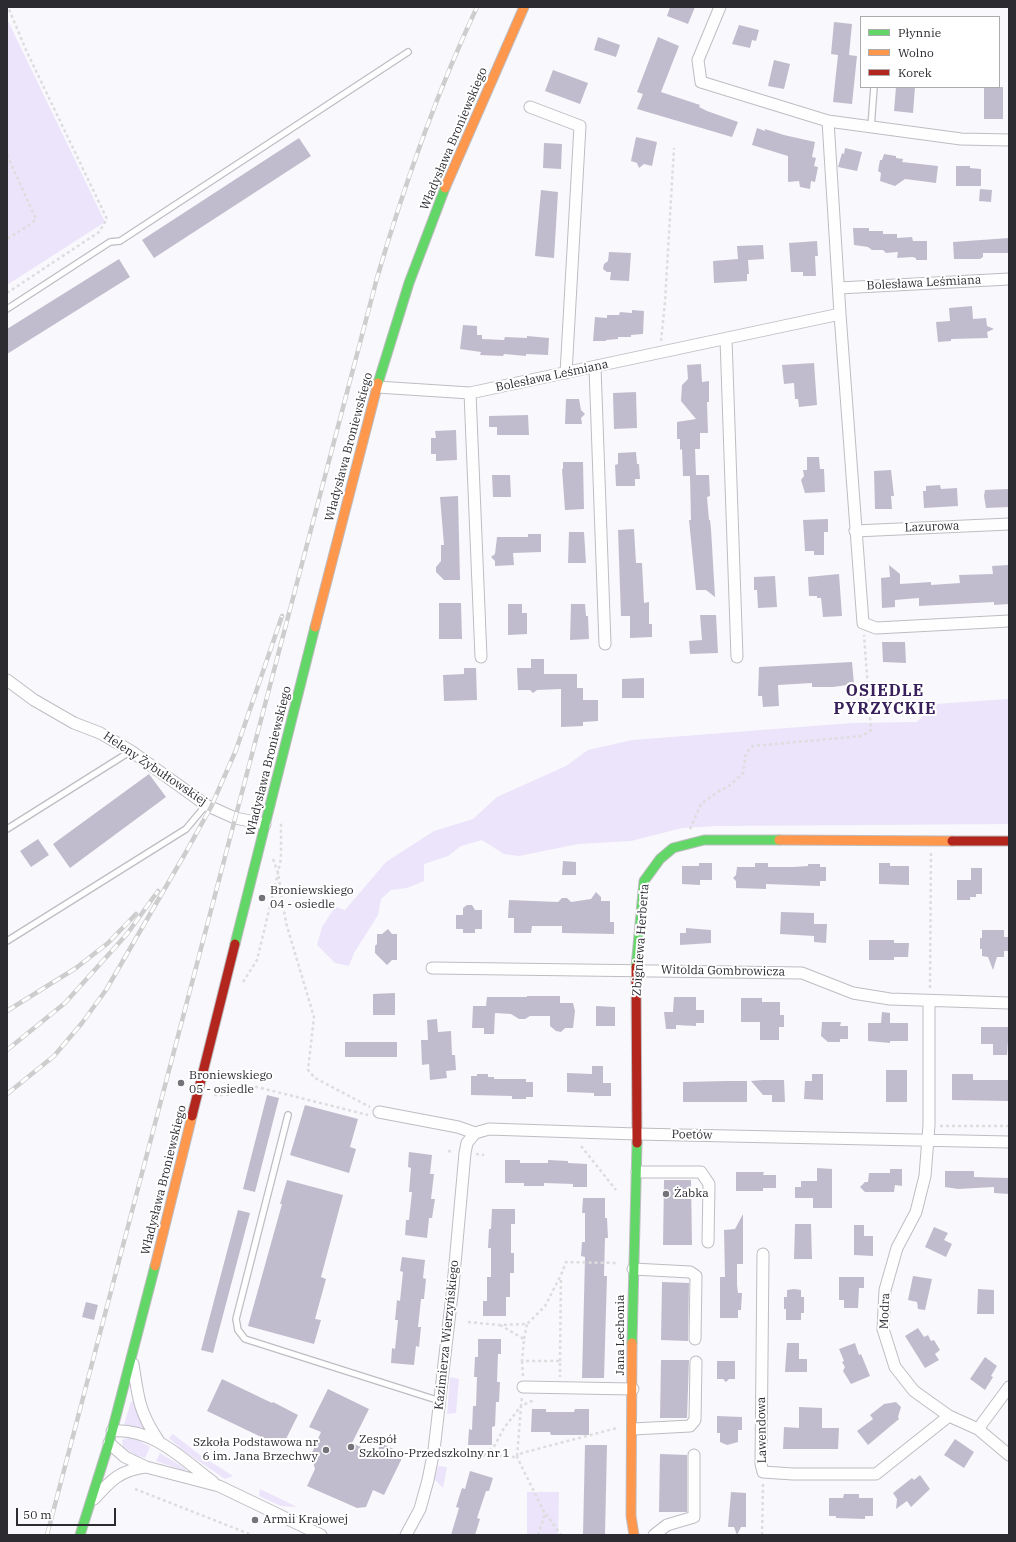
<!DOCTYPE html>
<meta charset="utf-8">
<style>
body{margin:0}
#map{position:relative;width:1016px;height:1542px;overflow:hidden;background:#f9f8fc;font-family:"IBM Plex Serif",serif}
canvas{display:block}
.frame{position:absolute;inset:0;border:8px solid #2d2b32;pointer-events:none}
.legend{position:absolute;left:860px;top:16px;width:140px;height:72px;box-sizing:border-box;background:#fff;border:1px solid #abaaad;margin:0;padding:5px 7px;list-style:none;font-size:12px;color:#2d2b32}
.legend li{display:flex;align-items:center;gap:8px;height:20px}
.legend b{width:20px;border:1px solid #abaaad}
.scale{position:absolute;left:16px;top:1508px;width:100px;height:18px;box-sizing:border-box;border:2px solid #2d2b32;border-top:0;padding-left:5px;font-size:12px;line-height:14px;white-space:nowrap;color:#2d2b32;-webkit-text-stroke:3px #fff;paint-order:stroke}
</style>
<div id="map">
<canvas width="1016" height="1542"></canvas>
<div class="frame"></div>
<ul class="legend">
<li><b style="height:5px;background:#63d668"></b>Płynnie</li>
<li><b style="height:5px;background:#ff974d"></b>Wolno</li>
<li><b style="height:5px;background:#b3261e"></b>Korek</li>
</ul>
<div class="scale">50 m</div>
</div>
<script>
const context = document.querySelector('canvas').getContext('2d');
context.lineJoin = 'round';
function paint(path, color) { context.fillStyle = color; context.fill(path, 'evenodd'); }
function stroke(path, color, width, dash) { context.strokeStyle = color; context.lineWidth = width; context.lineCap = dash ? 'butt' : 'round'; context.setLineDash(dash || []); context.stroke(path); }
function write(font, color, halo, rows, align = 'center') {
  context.font = font + ' "IBM Plex Serif",serif'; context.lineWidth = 4; context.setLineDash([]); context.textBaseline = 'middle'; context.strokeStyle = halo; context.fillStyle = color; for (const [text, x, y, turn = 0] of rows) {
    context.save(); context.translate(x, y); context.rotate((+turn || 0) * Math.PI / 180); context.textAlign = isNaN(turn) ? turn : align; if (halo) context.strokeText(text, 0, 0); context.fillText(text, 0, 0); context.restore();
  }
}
paint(new Path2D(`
 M7 19 105 222 7 285Z
 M1009 699V824L717 826 682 828 631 841 578 844 519 856 504 854 482 840 461 846 448 856 424 864V881L407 888 391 890 381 899 378 915 354 953 349 966 335 963 317 945 322 927 335 907 345 910 386 862 434 831 473 819 497 797 566 766 588 750 632 740 852 723 917 722 935 704Z
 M450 1377 459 1379 456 1413 447 1414Z
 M131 1401 134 1402 144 1426 142 1428 124 1425Z
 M173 1434 200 1455 233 1476 225 1479 181 1449 169 1438Z
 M128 1438H134L150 1447 145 1458 135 1455 123 1447 122 1440Z
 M160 1453 186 1469 185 1471 156 1461Z
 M438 1466 447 1467 443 1488 434 1479Z
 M260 1489 297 1507 281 1506 259 1496Z
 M527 1492H559L558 1535H527Z`), '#ebe4fb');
paint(new Path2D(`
 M670 7H695L688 24 667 16Z
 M834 22 852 24 849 55 857 56 852 104 833 102 838 55 831 54Z
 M739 25 759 30 756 41 752 40 750 48 732 44Z
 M598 37 620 45 616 57 594 50Z
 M658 37 679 46 661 92 700 105 699 107 707 111 738 122 732 137 637 109 643 94 637 92Z
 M774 60 790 64 784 89 768 86Z
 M553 70 588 83 580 104 545 91Z
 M896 87H915L913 113 894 111Z
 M984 87H1003V119H984Z
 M757 128 765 131V129L784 135 815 142 812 157 816 158 814 166 818 167 815 182 811 181 810 189 800 187 799 181 788 182V156L752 145Z
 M636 137 657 142 652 166 644 164 639 168 637 163 631 161Z
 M299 138 311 156 154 258 142 240Z
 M544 143 562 144 561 169 543 168Z
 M845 148 862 152 857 171 838 167 842 153 844 154Z
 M884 154 896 156V158L903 159 902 162 938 166 936 183 905 179 895 186 880 181 881 173 878 171 880 160H882Z
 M956 166H970V168L981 169V186H956Z
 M980 189 992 190 991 202 979 201Z
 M541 190 558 192 554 258 535 256Z
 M853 228H869V231H883V234H897V238L912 237 913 241H927V260H916V258L912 257 897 258 898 252 886 253 883 250H872L868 247 854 245Z
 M1009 238V253H983V257L980 259H954L953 242Z
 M817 241 818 256H815L816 276H803V272H791L789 243Z
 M763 245 764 259 748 260 749 274H747V281L714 283 713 261 738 259 737 246Z
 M609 252 631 253 629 281 610 280 611 272H607L603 269 604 264 608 261Z
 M119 259 130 277 7 354V329Z
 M972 306 973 319 986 318 987 326 994 329 987 332 988 338 951 339V341L938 342 936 322 950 321 949 308Z
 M632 310 644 311 643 334 631 335V337H618V339L606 340V341H593L595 317 607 318V315H619L620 312 632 313Z
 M463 325 477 326V335H482V339L504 340 505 337 527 338V336L549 338 548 355 526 354V356L504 354 503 356 480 355 481 352 460 349Z
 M814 363 817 405 799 407 798 399H795L794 383 784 384 782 365Z
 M701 364 702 382 709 381V402H707L708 433H700V449H695L696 475H709L710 496 707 497 709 520H710L711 529 715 597 706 590H696L689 520H691L690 476H683L682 449 680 450V439H677V422L696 419 681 401 682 385 688 379 687 365Z
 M636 392 637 428 614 429 613 393Z
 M566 399H579L581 410 585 414 581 418 582 424H565Z
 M528 415 529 435H497V427H489V416Z
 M456 430 457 460 436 461V454H431V438H436L435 431Z
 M636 452 637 464H639L640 479H635V486H616L615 465 618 464V453Z
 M807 457H819L820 469H824L825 492 805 493 801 480 804 476 803 470H807Z
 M563 462H583L584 509 565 510 562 469H563Z
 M891 470 894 496H891L892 509H875L874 471Z
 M492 475H510L511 497H493Z
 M940 485 941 489 957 488 958 506 924 508 923 491H926V486Z
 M1009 489V507L986 508 984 496 985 490Z
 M458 496 460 580H444L436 572V567L441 561V545H444L440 497Z
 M828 519V532H824V555H814V551H805L803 520Z
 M634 529 636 563H642L644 603 649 602V624H652V637L630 638V616H621L618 530Z
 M569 532H584L586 563H568Z
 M528 534H541V552L513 553 514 565 495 566V561L491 557 495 554 497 537H528Z
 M889 565 900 574V584L931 582V585L960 583 959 575 993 574 992 566 1009 565V604L994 605V602L919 606V598L895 600V607L882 608 881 578 890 577Z
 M839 574 842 616 823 617 821 598H817V596H809L808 577Z
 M775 576 777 607 758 608 757 590H754V577Z
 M439 603H461L462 639H439Z
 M508 604H522V613H527V634L508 635Z
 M571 604H585L586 616H588L589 639 570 640Z
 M700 615H716L718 653 690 654 689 641 702 640Z
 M882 642H905L906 663 883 662Z
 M531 659H544V674H577V688H583V700H598V721L583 722V726L561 727V689L537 690 533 693 530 690H518L517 668H531Z
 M852 662 854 684 833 687H812V683L778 685 779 706 763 707 762 696H758L759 667Z
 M464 668H476L477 700 444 701 443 675 464 674Z
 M644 678V698H622V679Z
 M149 774 166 797 70 868 53 844Z
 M38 839 49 855 31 867 20 851Z
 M563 861 576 862V875H562Z
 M699 863H712V880H700V885L682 884V866H699Z
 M755 863H768V867H793L808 866V864H820V867H826V881H820V886L766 884V889L736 888V881L733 878 736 875 737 867H755Z
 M879 863H890V866H909V885L879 884Z
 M971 868H982V894H976V897H970V900H957V880H971Z
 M596 892 601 897V901H610V922H614V934L562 933V926H532L531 933H514V918H508L509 900 558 902 562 898H567L571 902 591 899Z
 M467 905H472L475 910H482V929H475V933H463V929H456V915H463V908Z
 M781 912 814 913V924H827L826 943 814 942V936L780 934Z
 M686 928 711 930V943L680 945V933H686Z
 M388 929 392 934H397V960H392L387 965 375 953V946L377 944V934H382Z
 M982 930H1004V937H1009V951H1004V957H997L993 970 988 957 982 956V949H980V938H982Z
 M869 940H894V943H909L908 957H894V960H869Z
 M395 993V1015H373V994Z
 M527 996H560V1003H573L575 1011 573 1028H565L561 1032 556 1031 550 1026V1016H530L525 1019H519L511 1014 495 1013 494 1034H484V1028H472L473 1006H486L487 997H527Z
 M674 997H696V1010H704V1023H696V1026L676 1025V1029H666L664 1012H673Z
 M741 998H762V1002H780V1015H784V1027H779V1040H760V1022H741Z
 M596 1006 615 1007V1026H596Z
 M882 1012 890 1013V1023H908V1041H890V1043L868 1041V1023H881Z
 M437 1019 438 1032 451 1031 452 1055H455L456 1070 446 1071 447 1078 430 1080 429 1064 422 1065 421 1040H428L427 1020Z
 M822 1022H841L840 1026H848V1039H840V1042H828L821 1036Z
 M981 1027H1009L1007 1055H993V1044H981Z
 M345 1042H397V1057H345Z
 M592 1066H603V1083H611V1096H594V1093L567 1092V1073L592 1074Z
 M886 1070H907V1102H886Z
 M477 1074H488V1077H494V1079H526V1082H533V1097H526V1099H512V1096L471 1095V1076H477Z
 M812 1074H823V1100L804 1099 805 1081H812Z
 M952 1074H973V1080H1009V1101L952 1100Z
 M763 1080H784L785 1102H772V1095H763L751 1081Z
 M727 1081H747V1102H683V1082Z
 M267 1095 279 1098 255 1192 243 1189Z
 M305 1105 358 1119 350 1147 356 1149 349 1173 290 1155Z
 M409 1152 432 1155 430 1174H434L431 1199H435L432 1218H429L427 1238 405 1235 406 1220H409L412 1192H409L411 1168 408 1167Z
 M505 1160H520V1163H548V1160L568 1161V1163L587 1164V1187H573V1184L544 1183V1186H524V1183H505Z
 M817 1168 832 1169V1208H813V1198H795V1187H801V1181H817Z
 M890 1169H902V1186L895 1185 894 1192H865L860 1187 865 1182H868L869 1173H890Z
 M945 1171H974V1177L1009 1178V1194L994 1193V1187L958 1189 945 1187Z
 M736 1172H764L763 1175H776V1188H763V1191H736Z
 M287 1180 343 1195 321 1277 326 1279 315 1319 321 1320 314 1344 248 1326 282 1204H280Z
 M664 1180H691L692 1245H663Z
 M583 1198H605V1218H607L608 1238H605L604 1276H607L604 1378H582L585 1257 581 1256 582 1242H585V1213H582Z
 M492 1209H515V1224H511V1253H514V1273H510V1297H506V1316H483V1301H487V1277H491V1248H488L489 1229H491Z
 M238 1210 250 1213 213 1353 201 1350Z
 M743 1214V1264H737V1285L738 1293H742L741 1310H738V1318H720V1277H725L724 1230 735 1229Z
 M795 1224H811L812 1259H794Z
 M854 1225H864V1236H873V1256L854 1255Z
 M934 1227 948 1233 944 1240 952 1244 946 1257 925 1247Z
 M402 1257 425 1260 423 1278 426 1279 424 1299H421L418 1327H421L419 1347 416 1346 414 1365 391 1363 392 1348 395 1349 398 1320H395L397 1300 400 1301 403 1272 400 1271Z
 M913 1276 932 1279 925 1310 918 1309 917 1302 908 1300Z
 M839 1277H864V1288H859L858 1308H844V1300H839Z
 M662 1282 689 1283 688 1341 661 1340Z
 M794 1289 801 1290V1297H804V1313H801V1320H786V1309H784V1297H787V1290Z
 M978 1289 994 1290V1314H977Z
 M86 1302 98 1305 94 1320 82 1317Z
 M918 1328 924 1337 928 1335 931 1341 934 1340 940 1350 935 1354 939 1360 925 1368 905 1336Z
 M478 1339H501V1354H498L497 1382H500L499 1402H496L495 1426 492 1427V1445H468L469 1429 472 1430 473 1406H476L477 1377H474L475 1357H478Z
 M787 1343H799V1359H807V1372H785Z
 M855 1343 859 1355 861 1354 870 1376 851 1384 843 1371 845 1367 842 1362 844 1361 839 1349Z
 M985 1357 997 1366 991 1376 993 1377 985 1390 970 1379Z
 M661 1360H689L687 1418H660Z
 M717 1361H735V1379H729L726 1382 723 1379H717Z
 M222 1379 272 1403 273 1402 298 1415 282 1447 207 1411Z
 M328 1389 369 1409 352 1443 376 1454 381 1443 404 1454 384 1495 373 1490 366 1507 357 1508 307 1486 315 1469 311 1455 321 1432 309 1427Z
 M896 1402 901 1407 898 1417 899 1419 868 1445 857 1431 873 1419 870 1415 884 1404Z
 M799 1407 822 1408V1428H839L838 1449H783L784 1427 799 1428Z
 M532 1409H546V1412H574L575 1409H589V1435H551L550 1432H531Z
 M717 1416 742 1417V1430H738V1442L727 1445 720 1442V1433H717Z
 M955 1439 974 1452 964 1468 944 1455Z
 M585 1445H607L605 1535H583Z
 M660 1454 687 1455V1512H659Z
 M470 1471 493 1478 489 1491H486L477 1518 480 1519 475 1535H451L459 1508 456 1507 462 1488 465 1489Z
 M920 1475 930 1489 911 1507 907 1501 896 1509 897 1499 893 1493 912 1478 914 1480Z
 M731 1492 746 1493V1527H741L737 1535 734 1527H728Z
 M844 1494H859V1498H873V1516H865V1519L836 1518V1516H829V1498H843Z`), '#c1bccd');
const lane = new Path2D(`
 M871 127 874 87
 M7 309 110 242 120 241 408 52
 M7 829 131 751
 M7 941 186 829 206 805
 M288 1115 236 1319 238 1330 245 1339 440 1401`);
const street = new Path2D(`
 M720 7 698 60 701 82 828 121 961 139 1009 140
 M530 107 580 126 566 373
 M828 121 840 314 863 623 876 628 1009 621
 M839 288 1009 279
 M726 339 737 657
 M595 367 605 644
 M377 387 470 393 840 314
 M470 393 481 657
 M855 531 1009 524
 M7 680 34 700 74 723 100 733 131 751 206 805 235 818 265 824
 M432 968 802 973 853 993 890 999 1009 1003
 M929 1001V1125L925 1176 916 1212 897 1248 885 1290 883 1329 895 1367 914 1391 949 1416 978 1429 1009 1455
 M379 1112 458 1127 475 1133 489 1129 636 1134 1009 1142
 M637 1172H701L709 1184 708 1242
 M763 1254 761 1464 763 1472 793 1474H876L949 1416
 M633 1269 690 1272 696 1276 695 1339
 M133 1364C138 1397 139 1412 158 1440
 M523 1387 633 1389
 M633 1429 690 1426 695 1420 696 1362
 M978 1429 1009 1387
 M112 1431C154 1428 182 1459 213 1482
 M109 1443 125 1457 146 1467 219 1486 321 1535
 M94 1499C110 1481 120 1470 146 1467
 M406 1535 420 1509 428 1480 434 1450 453 1286 465 1153 467 1143 475 1133
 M654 1535 667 1525 694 1517V1455`);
const fast = new Path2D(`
 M378 383 409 283 445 188
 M235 944 315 627
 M636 967 644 881 660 859 673 848 704 840H779
 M632 1343 637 1143
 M80 1535 109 1443 155 1266`);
const slow = new Path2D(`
 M445 188 524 7
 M315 627 378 383
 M779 840 952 841
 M155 1266 192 1116
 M632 1343 631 1516 634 1535`);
const jam = new Path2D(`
 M952 841H1009
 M636 967 637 1143
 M192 1116 235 944`);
stroke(lane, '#bebdc2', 8);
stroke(street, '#bebdc2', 13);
stroke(fast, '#bebdc2', 11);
stroke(slow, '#bebdc2', 11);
stroke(jam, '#bebdc2', 11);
stroke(new Path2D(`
 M7 155 36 219 32 223 7 239
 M7 293 99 232 107 219 26 50 8 7
 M661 341 665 302 674 148
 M690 829 701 804 719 791 728 787 743 773 746 753 753 746 862 736 871 730 864 635
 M273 859 278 873 286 923 314 1017 308 1070 315 1078 370 1107
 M243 982 257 960 278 873 281 858V822
 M930 988 931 853
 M214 1095H226L257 1087 368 1115
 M940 1126H1009
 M581 1146 616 1190
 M448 1151 453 1152
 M476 1154 484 1155
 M468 1322 499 1325 527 1324 545 1306 561 1275 566 1262 616 1263
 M500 1325 524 1339 522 1361H560V1377
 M524 1339 527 1324
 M522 1361 523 1376
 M560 1361 561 1277
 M452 1454 517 1457 521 1406 534 1400
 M485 1455 495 1445 504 1428 521 1406 522 1397
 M135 1489 252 1535
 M546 1514 561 1535
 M538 1535 545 1514 517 1457 522 1453 617 1428
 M762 1535 763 1484`), '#ddddde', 2.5, [3, 3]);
stroke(lane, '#fefeff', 5.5);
stroke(street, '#fefeff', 11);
stroke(fast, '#63d668', 9);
stroke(slow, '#ff974d', 9);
stroke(jam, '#b3261e', 9);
const rail = new Path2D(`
 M7 1011 76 968 108 943 136 914
 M7 1050 65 1003 127 934 158 891
 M7 1094 54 1056 82 1023 106 990 186 852 211 807 236 750 282 616
 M47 1535 377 278C404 186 436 94 477 7`);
stroke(rail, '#cdcdce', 4.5);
stroke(rail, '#fff', 3, [9]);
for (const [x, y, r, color] of [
 [262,898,4,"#747379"],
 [181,1083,4,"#747379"],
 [666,1194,4,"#747379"],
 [351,1447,4,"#747379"],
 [326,1450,4,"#747379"],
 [255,1520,4,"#747379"]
]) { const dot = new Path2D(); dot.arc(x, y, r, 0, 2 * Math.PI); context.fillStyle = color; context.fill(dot); stroke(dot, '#fff', 1.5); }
write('12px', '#2d2b32', '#fff', [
 ["Władysława Broniewskiego",454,139,-67],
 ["Bolesława Leśmiana",924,283,-3],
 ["Bolesława Leśmiana",552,376,-12],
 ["Władysława Broniewskiego",349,447,-75],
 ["Lazurowa",932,527,-2],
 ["Władysława Broniewskiego",269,761,-76],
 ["Heleny Żybułtowskiej",155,769,34],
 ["Zbigniewa Herberta",641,940,-86],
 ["Witolda Gombrowicza",723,971,1],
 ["Poetów",692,1135,1],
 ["Władysława Broniewskiego",164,1180,-76],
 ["Modra",885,1311,-88],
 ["Kazimierza Wierzyńskiego",447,1335,-84],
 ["Jana Lechonia",621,1335,-90],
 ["Lawendowa",762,1430,-91]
]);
write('12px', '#2d2b32', '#fff', [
 ["Broniewskiego",270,891],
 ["04 - osiedle",270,905],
 ["Broniewskiego",189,1076],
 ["05 - osiedle",189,1090],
 ["Żabka",674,1194],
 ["Zespół",359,1440],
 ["Szkolno-Przedszkolny nr 1",359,1454],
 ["Szkoła Podstawowa nr",318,1443,"right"],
 ["6 im. Jana Brzechwy",318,1457,"right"],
 ["Armii Krajowej",263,1520]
], 'left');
context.letterSpacing = '1px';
write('bold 16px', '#38215b', '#fff', [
 ["OSIEDLE",885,691],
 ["PYRZYCKIE",885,709]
]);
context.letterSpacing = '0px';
</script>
